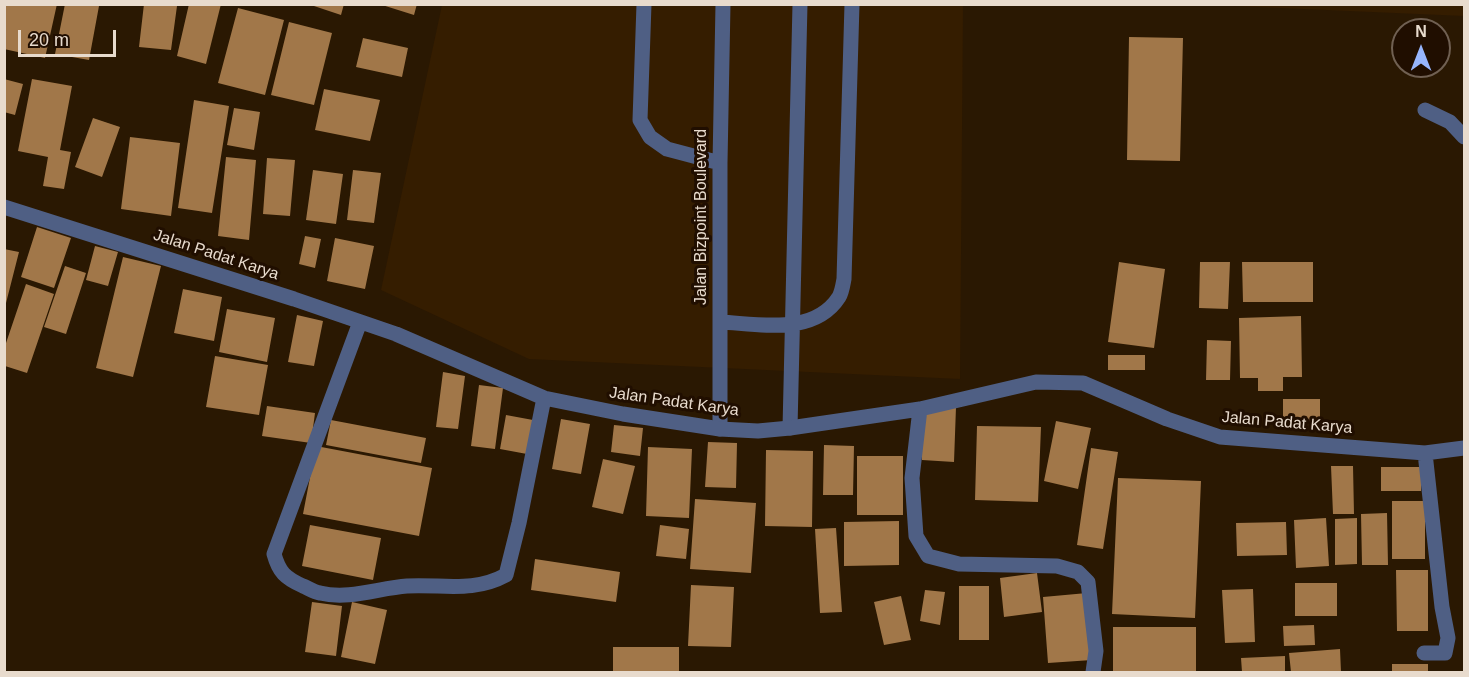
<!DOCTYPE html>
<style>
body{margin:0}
#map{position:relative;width:1469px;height:677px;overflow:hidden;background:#2a1802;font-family:Helvetica,sans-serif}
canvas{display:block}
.frame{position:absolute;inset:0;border:6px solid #e8dbcd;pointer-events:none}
.north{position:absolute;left:1391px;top:18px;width:60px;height:60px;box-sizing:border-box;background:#200e00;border:2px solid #706052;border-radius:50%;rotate:0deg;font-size:16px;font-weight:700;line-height:24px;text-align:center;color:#e8dbcd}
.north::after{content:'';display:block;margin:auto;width:21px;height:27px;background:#97b6fd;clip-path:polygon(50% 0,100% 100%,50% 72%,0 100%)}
.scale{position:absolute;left:18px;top:30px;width:98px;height:27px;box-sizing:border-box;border:3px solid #e8dbcd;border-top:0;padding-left:8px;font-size:18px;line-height:21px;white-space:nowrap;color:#e8dbcd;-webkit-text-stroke:4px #200e00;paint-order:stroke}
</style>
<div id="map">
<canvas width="1469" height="677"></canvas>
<div class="frame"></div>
<div class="north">N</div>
<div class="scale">20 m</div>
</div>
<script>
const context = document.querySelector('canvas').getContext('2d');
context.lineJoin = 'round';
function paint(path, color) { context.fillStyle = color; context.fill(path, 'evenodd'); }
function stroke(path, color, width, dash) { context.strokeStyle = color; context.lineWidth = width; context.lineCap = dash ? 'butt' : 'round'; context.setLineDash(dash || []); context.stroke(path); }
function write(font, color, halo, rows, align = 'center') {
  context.font = font + ' Helvetica,sans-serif'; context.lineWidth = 6; context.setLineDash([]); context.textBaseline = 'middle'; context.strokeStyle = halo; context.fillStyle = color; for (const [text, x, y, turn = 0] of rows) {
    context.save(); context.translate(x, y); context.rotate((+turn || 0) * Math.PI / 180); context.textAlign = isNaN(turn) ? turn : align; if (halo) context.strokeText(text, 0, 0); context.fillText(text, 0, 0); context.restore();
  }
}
paint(new Path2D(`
 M1464 4V16L1211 5V4Z
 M442 5H963L960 379 529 359 381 290Z`), '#351d00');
paint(new Path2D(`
 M4 4H57L45 58 4 49Z
 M65 4 99 6 89 60 55 54Z
 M144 4 177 6 171 50 139 47Z
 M189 4H221L206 64 177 56Z
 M308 4H344L341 15Z
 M379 4H417L414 15Z
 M238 8 284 20 265 95 218 83Z
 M289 22 332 33 314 105 271 95Z
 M1129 37 1183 38 1180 161 1127 160Z
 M363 38 408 48 402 77 356 67Z
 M4 79 23 84 15 115 4 112Z
 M32 79 72 86 60 150 71 152 64 189 43 186 48 157 18 151Z
 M324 89 380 100 370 141 315 130Z
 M194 100 229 106 212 213 178 208Z
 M234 108 260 112 254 150 227 145Z
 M93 118 120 127 102 177 75 167Z
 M130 137 180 143 171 216 121 209Z
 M226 157 256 160 249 240 218 236Z
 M267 158 295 160 290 216 263 214Z
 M313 170 343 174 336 224 306 220Z
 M353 170 381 173 374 223 347 220Z
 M37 227 71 238 54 288 21 277Z
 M305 236 321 239 315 268 299 264Z
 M335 238 374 246 365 289 327 281Z
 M95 246 118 252 108 286 86 280Z
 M4 249 19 252 5 307H4Z
 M123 257 161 266 133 377 96 368Z
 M1119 262 1165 269 1154 348 1108 342Z
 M1200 262H1230L1228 309 1199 308Z
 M1242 262H1313V302H1243Z
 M65 266 86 273 66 334 44 327Z
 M26 284 54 294 27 373 5 366V346Z
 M183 289 222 297 214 341 174 333Z
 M227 309 275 318 267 362 219 352Z
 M297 315 323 321 314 366 288 362Z
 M1301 316 1302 377H1283V391H1258V378H1240L1239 318Z
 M1207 340 1231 341 1230 380H1206Z
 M1108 355H1145V370H1108Z
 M215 356 268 365 259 415 206 407Z
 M443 372 465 376 458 429 436 427Z
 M479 385 503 388 495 449 471 446Z
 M1283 399H1320V422H1283Z
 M267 406 315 413 311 443 262 436Z
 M956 407 954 462 922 460 920 414Z
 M506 415 533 420 527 454 500 449Z
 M561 419 590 424 581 474 552 469Z
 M331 420 426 438 421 463 326 445Z
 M1056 421 1091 428 1078 489 1044 481Z
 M614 425 643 428 640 456 611 452Z
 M977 426 1041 427 1038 502 975 500Z
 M708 442 737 443 736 488 705 487Z
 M824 445 854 446 853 495H823Z
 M316 446 432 468 419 536 303 514Z
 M648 447 692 449 689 518 646 516Z
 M1091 448 1118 452 1103 549 1077 545Z
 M766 450 813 451 812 527 765 526Z
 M857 456H903V515H857Z
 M603 459 635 466 623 514 592 507Z
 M1331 466H1353L1354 514H1333Z
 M1381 467H1421V491H1381Z
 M1118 478 1201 481 1195 618 1112 614Z
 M695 499 756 503 751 573 690 569Z
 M1392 501H1425V559H1392Z
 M1387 513 1388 565H1362L1361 514Z
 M1326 518 1329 566 1296 568 1294 520Z
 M1357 518V564L1335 565V519Z
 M899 521V565L844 566V522Z
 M1286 522 1287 555 1237 556 1236 523Z
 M310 525 381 538 373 580 302 566Z
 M660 525 689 529 686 559 656 556Z
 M836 528 842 612 820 613 815 529Z
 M535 559 620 572 616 602 531 590Z
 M1396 570H1428V631H1397Z
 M1037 573 1042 612 1004 617 1000 578Z
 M1295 583H1337V616H1295Z
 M691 585 734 587 731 647 688 646Z
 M959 586H989V640H959Z
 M1253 589 1255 642 1225 643 1222 590Z
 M925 590 945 592 940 625 920 621Z
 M1087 593 1092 660 1048 663 1043 597Z
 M901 596 911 640 884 645 874 602Z
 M312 602 342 606 336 656 305 652Z
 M352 602 387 610 375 664 341 657Z
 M1314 625 1315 645 1284 646 1283 626Z
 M1113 627H1196V672H1113Z
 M613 647H679V672H613Z
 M1340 649 1341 672H1291L1289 653Z
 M1285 656V672H1242L1241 658Z
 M1392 664H1428V672H1392Z`), '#a17749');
stroke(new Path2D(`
 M644 4 640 120 650 137 667 149 720 163
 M1425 110 1450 122 1464 137
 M721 322C759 324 814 336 839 297 842 292 843 284 844 279L852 4
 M790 428 800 4
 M720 429V163L723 4`), '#4f5f84', 15);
stroke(new Path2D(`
 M4 207 294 299 396 334 544 398 623 414 720 429 758 431 790 428 920 409 1036 382 1083 383 1167 419 1220 437 1425 453 1464 448
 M360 322 274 554C279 572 285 578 303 586 308 588 314 592 320 593 349 600 379 588 407 586 443 584 473 593 506 575L519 523 544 398
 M920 409 912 478 916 536 928 556 959 564 1057 566 1078 572 1088 582 1096 651 1093 672
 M1424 653H1445L1448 638 1442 607 1425 453`), '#4f5f84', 15);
write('16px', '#e8dbcd', '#200e00', [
 ["Jalan Bizpoint Boulevard",702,217,-90],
 ["Jalan Padat Karya",216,255,18],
 ["Jalan Padat Karya",674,402,8],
 ["Jalan Padat Karya",1287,423,5]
]);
</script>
